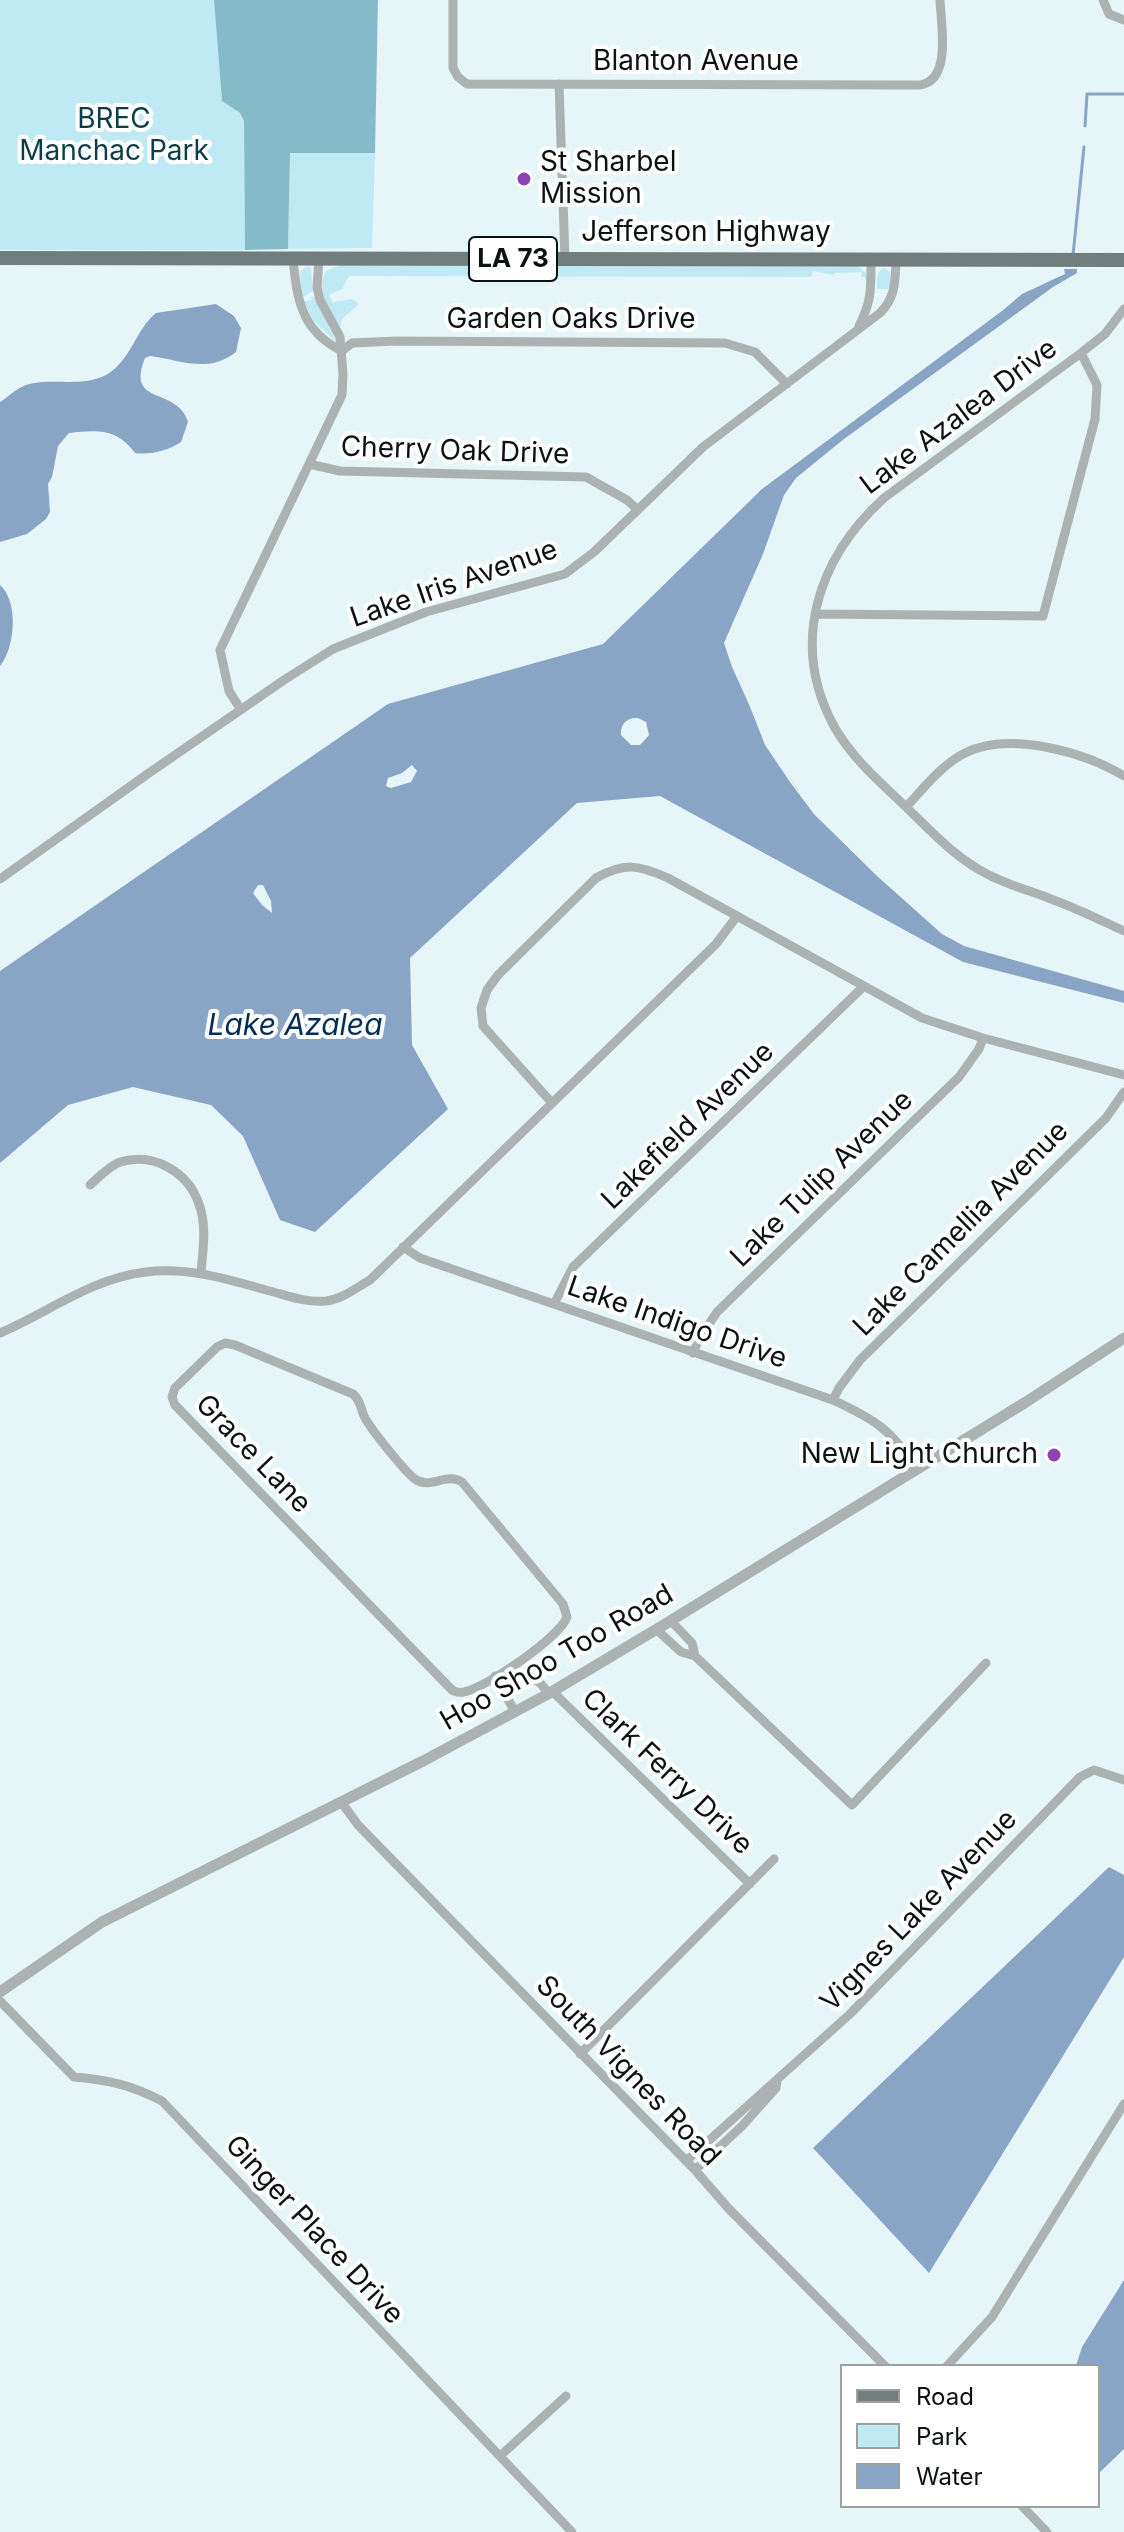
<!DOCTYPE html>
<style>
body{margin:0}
#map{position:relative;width:1124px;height:2532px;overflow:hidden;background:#e6f5f8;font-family:Inter,sans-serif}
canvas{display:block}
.legend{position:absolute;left:840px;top:2364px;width:260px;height:144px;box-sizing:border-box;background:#fff;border:2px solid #9ea0a0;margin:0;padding:10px 14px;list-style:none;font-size:24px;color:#0c1112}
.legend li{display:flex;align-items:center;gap:16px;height:40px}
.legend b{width:40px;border:2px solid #9ea0a0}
</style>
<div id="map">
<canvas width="1124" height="2532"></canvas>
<ul class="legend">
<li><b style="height:10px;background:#717c7c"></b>Road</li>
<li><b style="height:22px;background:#bfeaf4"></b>Park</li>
<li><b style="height:22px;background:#88a5c6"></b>Water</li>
</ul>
</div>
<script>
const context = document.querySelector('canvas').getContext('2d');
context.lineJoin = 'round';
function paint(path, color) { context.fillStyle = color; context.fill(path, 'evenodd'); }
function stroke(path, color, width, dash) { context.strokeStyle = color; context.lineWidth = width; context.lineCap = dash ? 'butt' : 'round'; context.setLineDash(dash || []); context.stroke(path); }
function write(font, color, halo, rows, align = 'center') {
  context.font = font + ' Inter,sans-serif'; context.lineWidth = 8; context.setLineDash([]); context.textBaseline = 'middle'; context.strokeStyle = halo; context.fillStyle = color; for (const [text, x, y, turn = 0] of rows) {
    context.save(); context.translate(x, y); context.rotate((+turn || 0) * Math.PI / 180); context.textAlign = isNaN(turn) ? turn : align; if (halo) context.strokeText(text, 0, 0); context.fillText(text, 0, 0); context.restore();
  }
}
paint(new Path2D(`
 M0 0H214L222 101 240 113 244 121 245 250H0Z
 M290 153H375L372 248 288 249Z
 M340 265H856L866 273 868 284 865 277H861L862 272 835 273 834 275 813 271 811 277 349 276 342 289 329 295 333 302 352 299 359 304 342 319 340 327C330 310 315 291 326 271Z
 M307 267 311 268 313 291 302 298 300 271Z
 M881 269 885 268 890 272V289H877V276Z
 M311 297H314L337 343 314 321 303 301 312 300Z`), '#bfeaf4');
paint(new Path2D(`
 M214 0H378L375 153H290L288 249 245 250 244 121 240 113 222 101Z`), '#85bbc8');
paint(new Path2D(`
 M1064 269H1077V273L1053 287 844 439 796 478 784 495 763 554 724 643 732 667 767 744 814 814 877 876 942 934 964 946 1124 991V1003L963 962 660 796 577 803 410 958 412 1045 448 1109 315 1232 280 1220 243 1136 211 1105 133 1087 68 1105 0 1163V971L388 704 603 644 762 489 1002 311 1022 294 1065 274ZM638 718 646 722 649 735 640 745H631L621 735C620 724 627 717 638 718ZM412 765 417 771 411 782 391 788 386 786 388 778 402 773ZM258 885H263L271 901 272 913 262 905 253 893Z
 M216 304 234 316 241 328 236 352C208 374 181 360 150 356L145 358C125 407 178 386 188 422L181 442C167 451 151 455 135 453 117 428 97 430 69 433L58 446 52 477 48 484 50 512 46 519 27 534 0 542V402C8 397 17 388 26 385 52 377 81 388 106 375 131 361 135 330 156 313Z
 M0 585C19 602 15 648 0 666Z
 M1109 1867 1124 1875V1957L929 2273 813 2148Z
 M1124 2280V2449L1098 2474V2366H1076L1082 2347Z`), '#88a5c6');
paint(new Path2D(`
 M740 681 768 743 797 789 824 822 878 869 875 872 814 814 790 782 765 745Z`), '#e6f5f8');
stroke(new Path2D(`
 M1085 126 1087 94H1124
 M1073 255 1084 147`), '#88a5c6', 3);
stroke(new Path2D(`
 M453 0V68L458 77 467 84 920 85C952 80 941 25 940 0
 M1103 0 1109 14 1124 20
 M559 84 565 259
 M293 259C297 299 301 331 342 351
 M1124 309 1105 334 1081 353 884 498C817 559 789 645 835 728 853 759 879 781 904 805 930 830 956 859 989 875 1008 885 1031 891 1051 899 1076 908 1100 920 1124 931
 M859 326C872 301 871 287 871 259
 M342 351 352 343 396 341 725 343 755 352 787 384
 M309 464 340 471 586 477 627 500 638 510
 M815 614 1043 616 1095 419 1097 385 1081 353
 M241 710 229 691 220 650 342 395 343 374 340 337 320 300 317 287 319 259
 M906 807C924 788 941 765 965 753 1010 731 1084 752 1124 776
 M0 879 149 773 284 680 333 649 426 612 565 574 594 552 703 447 880 313C896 297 895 281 896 260
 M552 1103 483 1026 481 1008 487 990 498 975 596 878C625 862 639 865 668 878L922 1018 983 1038 1124 1075
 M90 1185C98 1178 109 1166 120 1162 154 1152 188 1172 199 1204 207 1226 203 1250 201 1272
 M403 1247 420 1258 833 1400C878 1421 889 1429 918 1469
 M554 1304 573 1267 863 987
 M0 1333C49 1312 92 1278 146 1272 188 1267 227 1279 266 1290 286 1295 305 1303 326 1301 342 1299 356 1288 370 1280L716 944 737 916
 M225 1343 235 1345 353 1394C361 1401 360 1407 364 1416 369 1427 405 1472 415 1479 430 1490 446 1472 462 1482L563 1604 567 1617C560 1637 486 1688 464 1692 457 1693 457 1692 452 1690L175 1405 172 1397 175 1388 217 1347Z
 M693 1353 699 1339 717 1312 959 1077 979 1049 983 1038
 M833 1400 839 1388 860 1360 1106 1118 1124 1092
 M671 1621 692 1643 695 1656
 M657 1630 681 1652 695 1656 852 1805 986 1663
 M495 1676 515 1712
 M552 1691 750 1884
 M504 1693C524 1682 535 1669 548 1694
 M342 1803 358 1825 695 2170 729 2209 885 2366
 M0 2001 74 2077C109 2080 131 2085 162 2101L572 2532
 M580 2054 774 1859
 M686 2161 850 2014 1080 1777 1094 1770 1124 1780
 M695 2170 742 2126 776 2088 777 2081
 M947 2366 992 2317 1124 2104
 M500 2456 566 2396
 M1022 2506 1047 2532`), '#abb2b1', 9);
stroke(new Path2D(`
 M0 1992 102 1922 425 1760 548 1694 667 1623 1026 1402 1124 1338`), '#abb2b1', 11);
stroke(new Path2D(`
 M0 258 1124 260`), '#717c7c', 14);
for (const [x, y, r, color] of [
 [524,179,8,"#8e43b4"],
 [1054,1455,8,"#8e43b4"]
]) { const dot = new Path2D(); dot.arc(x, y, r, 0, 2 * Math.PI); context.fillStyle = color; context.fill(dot); stroke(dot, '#fff', 3); }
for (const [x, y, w] of [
 [513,259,88]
]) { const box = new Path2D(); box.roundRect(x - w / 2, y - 22, w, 44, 6); context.fillStyle = '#fff'; context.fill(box); stroke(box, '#0c1112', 2); }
write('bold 26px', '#0c1112', null, [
 ["LA 73",513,259]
]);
write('28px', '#0c1112', '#fff', [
 ["Blanton Avenue",696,62],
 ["Jefferson Highway",706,233],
 ["Garden Oaks Drive",571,320],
 ["Lake Azalea Drive",959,417,-37],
 ["Cherry Oak Drive",455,451,2],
 ["Lake Iris Avenue",454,584,-19],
 ["Lakefield Avenue",688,1126,-44],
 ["Lake Tulip Avenue",822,1179,-44],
 ["Lake Camellia Avenue",961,1229,-45],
 ["Lake Indigo Drive",677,1323,19],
 ["Grace Lane",253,1454,46],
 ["Hoo Shoo Too Road",557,1658,-30],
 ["Clark Ferry Drive",667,1772,44],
 ["Vignes Lake Avenue",919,1911,-46],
 ["South Vignes Road",628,2071,46],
 ["Ginger Place Drive",314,2230,47]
]);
write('28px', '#0b3e47', '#fff', [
 ["BREC",114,120],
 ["Manchac Park",114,152]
]);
write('28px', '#0c1112', '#fff', [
 ["St Sharbel",540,163],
 ["Mission",540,195],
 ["New Light Church",1038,1455,"right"]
], 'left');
write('italic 30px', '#022d58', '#fff', [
 ["Lake Azalea",295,1026]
]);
</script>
